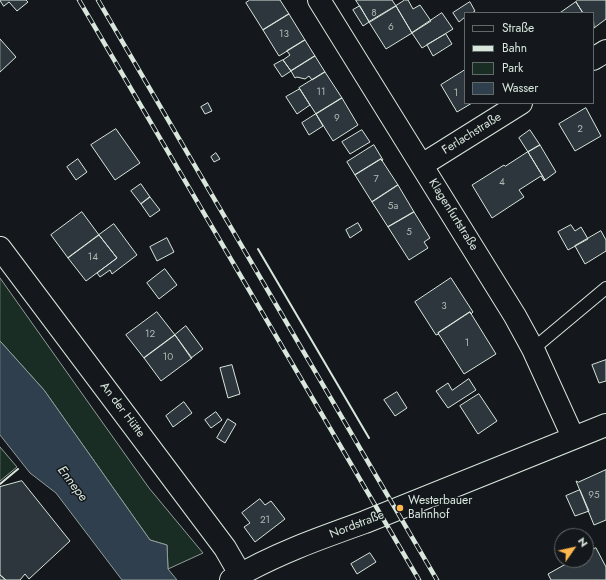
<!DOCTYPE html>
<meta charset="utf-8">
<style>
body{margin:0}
#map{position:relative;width:606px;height:580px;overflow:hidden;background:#14181c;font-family:Jost,sans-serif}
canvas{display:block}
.legend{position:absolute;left:464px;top:12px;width:130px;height:92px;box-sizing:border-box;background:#14181c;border:1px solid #626a69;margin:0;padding:5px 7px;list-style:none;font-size:12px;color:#d8e6dc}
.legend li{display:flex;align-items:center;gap:8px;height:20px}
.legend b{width:20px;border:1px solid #626a69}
.north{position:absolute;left:554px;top:528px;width:40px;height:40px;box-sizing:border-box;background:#14181c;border:1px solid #626a69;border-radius:50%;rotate:56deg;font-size:11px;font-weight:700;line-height:16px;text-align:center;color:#d8e6dc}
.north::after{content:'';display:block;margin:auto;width:14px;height:18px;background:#ffb74d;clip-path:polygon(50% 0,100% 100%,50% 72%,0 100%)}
</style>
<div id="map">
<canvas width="606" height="580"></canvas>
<ul class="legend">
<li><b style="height:5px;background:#14181c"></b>Straße</li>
<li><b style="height:5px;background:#d8e6dc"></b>Bahn</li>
<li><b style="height:11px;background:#1a2d24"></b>Park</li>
<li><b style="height:11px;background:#2f3f4d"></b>Wasser</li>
</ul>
<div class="north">N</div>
</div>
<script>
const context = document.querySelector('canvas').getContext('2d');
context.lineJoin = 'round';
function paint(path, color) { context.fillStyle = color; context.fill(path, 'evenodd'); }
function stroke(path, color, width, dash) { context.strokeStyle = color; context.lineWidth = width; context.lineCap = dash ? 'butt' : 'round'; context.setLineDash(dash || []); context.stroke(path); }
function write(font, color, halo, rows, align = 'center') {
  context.font = font + ' Jost,sans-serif'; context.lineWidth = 3; context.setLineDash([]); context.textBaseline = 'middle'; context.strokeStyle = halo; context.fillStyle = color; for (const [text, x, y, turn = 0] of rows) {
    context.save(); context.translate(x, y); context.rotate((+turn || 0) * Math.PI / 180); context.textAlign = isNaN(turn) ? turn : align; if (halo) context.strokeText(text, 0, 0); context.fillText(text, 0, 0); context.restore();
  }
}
const green = new Path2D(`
 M0 278 149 488 203 553 168 569 167 545 150 540 44 390 0 341Z
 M0 447 17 467 0 481Z`);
paint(green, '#1a2d24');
stroke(green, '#939e99', 1);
const water = new Path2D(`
 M0 341 44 390 150 540 167 545 168 569 177 580H122L56 493 30 473 0 435Z`);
paint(water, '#2f3f4d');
stroke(water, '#939e99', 1);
const building = new Path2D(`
 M0 0H26L28 2 17 11 9 2 4 6Z
 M250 0H280L289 14 263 30 246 3Z
 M356 0H392L396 6 370 22Z
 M405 0H408L413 9 420 5 431 21 412 33 396 6Z
 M578 0H606V19L594 28 593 13H583L576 2Z
 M470 2 475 11 472 13H465V17L459 22 453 13Z
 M576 2 583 13H560Z
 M360 6 369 22 363 26 353 10Z
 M396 6 412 33 386 49 369 22Z
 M442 13 453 29 422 48 412 33Z
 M289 14 305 40 279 56 263 30Z
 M446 34 452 44 433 56 427 45Z
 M0 39 16 57 0 72Z
 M305 40 315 56 291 71 283 60 290 55 287 51Z
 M315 56 325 72 312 80 309 76 305 79 297 77 295 78 291 71Z
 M283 60 291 71 282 77 274 65Z
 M465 70V103H472L457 112 441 85Z
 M325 72 342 98 316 114 299 88Z
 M300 89 310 105 297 114 286 97Z
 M342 98 358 125 333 141 316 114Z
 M208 103 212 111 205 114 201 107Z
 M586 108 601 136 575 151 559 124Z
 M316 114 323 126 309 135 302 123Z
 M116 129 140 163 115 180 91 145Z
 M362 130 370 142 350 154 342 142Z
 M530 130 540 145 528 152 519 138Z
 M374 145 383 160 382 161 381 159 355 175 347 162Z
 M540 145 556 172 545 180 528 152Z
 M528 152 545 180 544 181 541 176 519 190 524 197 492 218 472 185 504 165 505 166Z
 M216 153 220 159 214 162 211 157Z
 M78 159 87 172 76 180 67 167Z
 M381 159 398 185 372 202 355 175Z
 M141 184 150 197 141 204 131 191Z
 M398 185 414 212 388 227 372 202Z
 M150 197 160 210 150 217 141 204Z
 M82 212 99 235 68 258 51 235Z
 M414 212 430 238 424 242 428 248 409 260 388 227Z
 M358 223 362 230 350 238 346 230Z
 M114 224 137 255 112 274 110 270 100 277 97 273 117 258 99 235Z
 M571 225 575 231 581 227 588 239 568 250 558 232Z
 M601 231 606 240V251L585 264 575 246Z
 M99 235 117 258 86 281 68 258Z
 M167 238 174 252 157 261 150 247Z
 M165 269 177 285 159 299 147 283Z
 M451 278 473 312 471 314 470 312 438 333 439 334 436 335 415 302Z
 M157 312 175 335 144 358 126 335Z
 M470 312 496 354 464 374 438 333Z
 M186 326 203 349 191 358 175 335Z
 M175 335 192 358 161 381 144 358Z
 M606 360V381L599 383 592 365Z
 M232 365 240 394 228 398 220 368Z
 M469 379 476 390 448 408 436 391 448 383 452 390Z
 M397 392 407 408 395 416 384 400Z
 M479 394 497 421 478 434 460 406Z
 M184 402 192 413 173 427 166 416Z
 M216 412 222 420 211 428 205 420Z
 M228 419 236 424 225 443 217 438Z
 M606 470V520L594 525 576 481 578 482Z
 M22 481 70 541 29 579 25 574 20 580H6L0 575V487Z
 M580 490 589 511 575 516 566 496Z
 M260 499 265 505 271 501 285 519 255 542 244 527 250 523 242 513Z
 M596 548 606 567V580H551L548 574 573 560H586V553Z
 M370 553 376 562 357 574 351 564Z
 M0 575 6 580H0Z`);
paint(building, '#2c363c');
stroke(building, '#d8e6dc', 1);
const service = new Path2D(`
 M533 349 606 288`);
const minor = new Path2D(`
 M319 0 515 316 533 349 573 437
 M593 59 606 51
 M422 165 521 103
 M0 248 225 548 240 574
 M231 580C272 555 320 538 365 522L606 425`);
stroke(service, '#d8e6dc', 14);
stroke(minor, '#d8e6dc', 24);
stroke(service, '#14181c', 12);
stroke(minor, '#14181c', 22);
const rail = new Path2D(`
 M79 0 419 580
 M98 0 437 580`);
stroke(rail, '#d8e6dc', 4.5);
stroke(rail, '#14181c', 3, [9]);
stroke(new Path2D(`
 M258 249 369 438
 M0 484 18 469`), '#d8e6dc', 2);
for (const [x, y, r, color] of [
 [400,508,4,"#ffb74d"]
]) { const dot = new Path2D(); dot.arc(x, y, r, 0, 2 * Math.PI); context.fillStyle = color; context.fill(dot); stroke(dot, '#14181c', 1.5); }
write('10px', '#adbab4', null, [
 ["8",374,14],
 ["6",391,28],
 ["13",284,35],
 ["11",321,93],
 ["1",456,94],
 ["9",337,119],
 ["2",580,130],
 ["7",376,180],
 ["4",502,183],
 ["5a",393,207],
 ["5",409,233],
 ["14",93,258],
 ["3",444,307],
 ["12",150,335],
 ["1",467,344],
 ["10",168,358],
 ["95",594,496],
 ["21",265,521]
]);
write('12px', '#d8e6dc', '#14181c', [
 ["Ferlachstraße",472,134,-32],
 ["Klagenfurtstraße",453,215,58],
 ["An der Hütte",122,410,53],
 ["Nordstraße",357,525,-21]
]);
write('12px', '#d8e6dc', '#14181c', [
 ["Westerbauer",408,501],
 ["Bahnhof",408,515]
], 'left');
write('italic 13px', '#d8e6dc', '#14181c', [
 ["Ennepe",72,484,53]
]);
</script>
